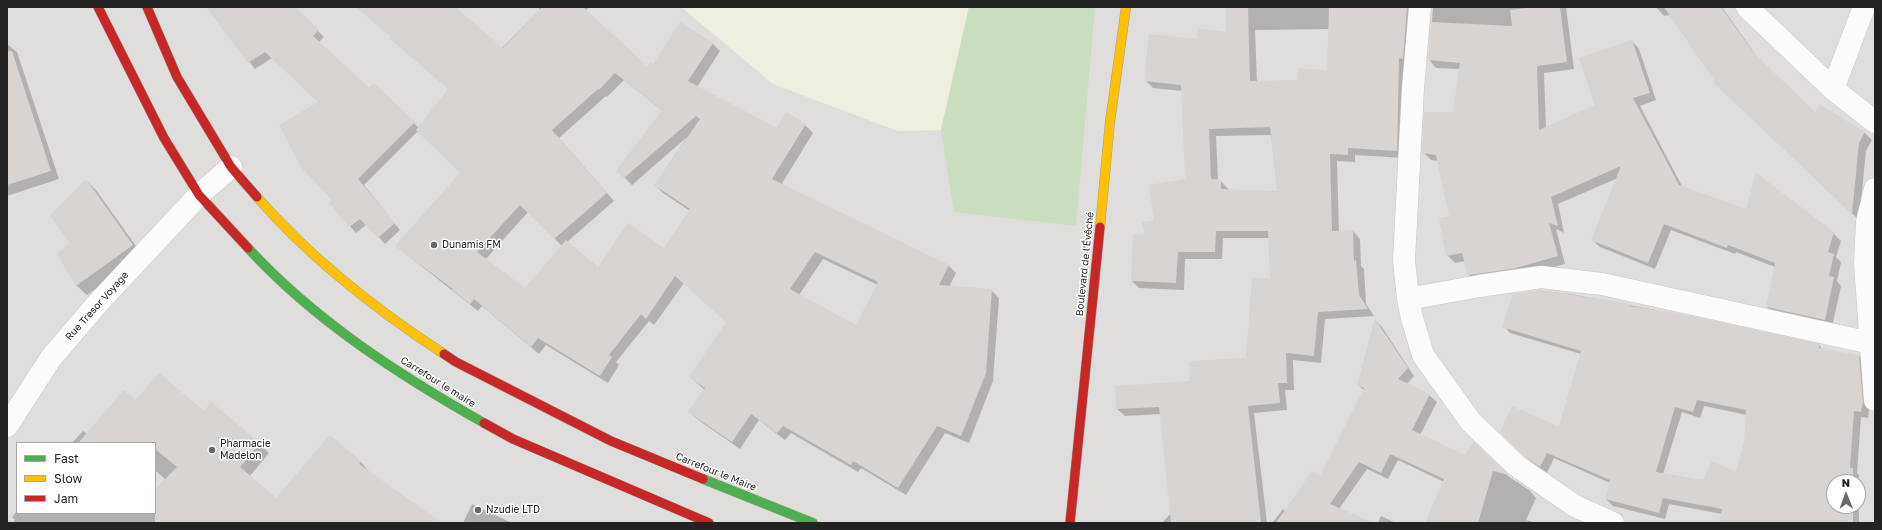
<!DOCTYPE html>
<meta charset="utf-8">
<style>
body{margin:0}
#map{position:relative;width:1882px;height:530px;overflow:hidden;background:#f0eeeb;font-family:"Golos Text",sans-serif}
canvas{display:block}
.frame{position:absolute;inset:0;border:8px solid #222;pointer-events:none}
.legend{position:absolute;left:16px;top:442px;width:140px;height:72px;box-sizing:border-box;background:#fff;border:1px solid #a7a7a7;margin:0;padding:5px 7px;list-style:none;font-size:12px;color:#222}
.legend li{display:flex;align-items:center;gap:8px;height:20px}
.legend b{width:20px;border:1px solid #a7a7a7}
.north{position:absolute;left:1826px;top:474px;width:40px;height:40px;box-sizing:border-box;background:#fff;border:1px solid #a7a7a7;border-radius:50%;rotate:359deg;font-size:11px;font-weight:700;line-height:16px;text-align:center;color:#222}
.north::after{content:'';display:block;margin:auto;width:14px;height:18px;background:#6a6968;clip-path:polygon(50% 0,100% 100%,50% 72%,0 100%)}
</style>
<div id="map">
<canvas width="1882" height="530"></canvas>
<div class="frame"></div>
<ul class="legend">
<li><b style="height:5px;background:#4caf50"></b>Fast</li>
<li><b style="height:5px;background:#ffc107"></b>Slow</li>
<li><b style="height:5px;background:#c62828"></b>Jam</li>
</ul>
<div class="north">N</div>
</div>
<script>
const context = document.querySelector('canvas').getContext('2d');
context.lineJoin = 'round';
function paint(path, color) { context.fillStyle = color; context.fill(path, 'evenodd'); }
function stroke(path, color, width, dash) { context.strokeStyle = color; context.lineWidth = width; context.lineCap = dash ? 'butt' : 'round'; context.setLineDash(dash || []); context.stroke(path); }
function write(font, color, halo, rows, align = 'center') {
  context.font = font + ' "Golos Text",sans-serif'; context.lineWidth = 3; context.setLineDash([]); context.textBaseline = 'middle'; context.strokeStyle = halo; context.fillStyle = color; for (const [text, x, y, turn = 0] of rows) {
    context.save(); context.translate(x, y); context.rotate((+turn || 0) * Math.PI / 180); context.textAlign = isNaN(turn) ? turn : align; if (halo) context.strokeText(text, 0, 0); context.fillText(text, 0, 0); context.restore();
  }
}
paint(new Path2D(`
 M7 7H1875V523H7ZM17 443H155V513H17ZM1834 482H1858V506H1834Z`), '#dfdedc');
paint(new Path2D(`
 M681 7H969L941 130 898 131 773 84Z`), '#efefdf');
paint(new Path2D(`
 M969 7H1095L1076 226 954 212 941 130Z`), '#cbdec1');
paint(new Path2D(`
 M211 7H294L324 37 319 42 369 90 374 85 419 128 463 87 540 10 538 7H589L586 11 647 67 712 43 720 51 697 87 777 129 787 113 805 125 813 133 781 185 948 265 956 273 949 287 991 290 999 298 993 381 969 443 945 433 906 495 861 468 858 472 791 433 785 440 759 420 740 449 697 419 689 412 705 390 690 377 727 322 684 283 654 325 649 321 616 362 619 365 608 383 546 345 539 354 482 306 478 311 396 246 461 173 418 131 364 185 400 230 385 244 367 224 356 233 330 203 334 200 320 103 272 58 255 69 208 9ZM624 80 663 111 617 170 632 185 687 137 655 185 663 193 690 211 664 250 598 268 567 242 614 201 559 138 606 96 607 97ZM528 212 562 246 526 290 485 260ZM823 259 878 285 856 326 799 295Z
 M1227 7H1418L1404 158 1355 155V162L1337 161 1339 232 1353 231 1360 239 1361 266 1364 269 1366 304 1374 316 1325 319 1321 363 1293 360 1294 390H1285L1287 410 1254 413 1267 523H1162L1171 513 1161 414 1125 416 1117 409 1191 382 1247 359 1271 280 1269 238H1223L1222 259H1185L1184 290 1139 288 1132 281 1146 236 1186 180 1182 91 1153 88 1145 80 1198 40 1227 33ZM1330 29 1328 71 1298 81 1257 82 1255 30ZM1271 135 1278 192 1229 190 1221 181H1218L1216 136Z
 M1433 7H1566L1574 69 1544 73 1546 128 1596 106 1632 41 1639 49 1656 100 1640 106 1683 188 1747 210 1833 233 1841 241 1836 257 1841 262 1837 281 1841 286 1832 327 1774 314 1767 307 1775 267 1736 252 1735 254 1671 230 1655 269 1600 247 1592 240 1618 178 1558 204 1564 233 1556 229 1565 264 1520 276 1476 282 1469 275 1465 261 1455 263 1447 255 1451 217 1438 161 1431 160 1423 152 1454 113 1460 69 1436 68 1429 60Z
 M1656 7H1722L1759 60 1815 113 1865 133 1872 140 1866 151 1859 220 1721 89 1670 15 1664 16Z
 M7 44 17 52 59 179 7 196Z
 M86 180 96 190 143 256 87 295 76 285 72 243Z
 M1541 291 1570 294 1677 314 1819 345 1823 350 1859 356 1865 362 1869 409 1868 418 1861 417 1857 473 1859 475V523H1720L1722 514 1669 504 1665 519 1613 506 1606 499 1610 483 1554 458 1547 473 1533 463 1501 432 1559 428 1581 354 1510 333 1504 326ZM1704 406 1747 415 1745 443 1737 473 1704 482 1663 474 1682 412 1700 418ZM1834 482H1858V506H1834Z
 M1375 320 1382 327 1414 376 1407 384 1429 395 1437 402 1420 435 1466 456 1474 444 1508 476 1529 490 1536 498 1526 520 1537 523H1426L1444 482 1398 460 1388 479 1367 469 1339 509 1363 523H1272L1283 509 1285 511 1320 478 1364 391 1358 384Z
 M136 401 204 412 259 444 269 453 249 477 276 500 330 436 361 462 370 473 440 523H13L15 520 12 517 17 511V513H155V490L166 480 155 470V443H72L83 431 87 434Z
 M472 504 512 523H463Z
 M1381 516 1396 523H1378Z`), '#0003');
paint(new Path2D(`
 M206 7H295L319 30 313 36 369 88 374 83 415 122 358 179 395 223 378 238 360 219 349 227 329 203 332 200 301 167 279 125 318 102 265 52 248 63Z
 M356 7H455L503 48 542 7H583L647 66 650 62 653 64 680 22 713 43 688 81 777 128 786 112 806 124 772 179 949 265 939 285 992 289 986 373 961 436 937 426 898 488 853 461 851 465 783 426 777 433 751 414 732 442 688 412 705 388 689 377 726 322 675 276 646 319 641 314 609 355 612 357 600 376 538 338 531 347 474 299 470 304 452 290 453 289 395 246 460 173 416 130 448 89 389 38 390 36ZM615 73 662 110 616 171 624 178 696 116 700 119 654 185 690 209 664 248 628 223 598 267 566 240 525 288 477 252 520 205 554 239 607 193 552 130 598 89 599 90ZM815 252 878 282 856 325 790 289Z
 M1226 7H1248L1250 81 1297 80 1298 68 1327 70 1329 7H1407L1403 59 1399 58 1397 151 1348 148V155L1330 154 1332 231 1353 230 1354 261 1356 260 1359 295 1368 309 1318 312 1314 356 1286 353 1287 383H1278L1280 403 1248 406 1261 523H1171L1159 407 1116 409 1115 386 1190 381 1189 361 1246 358 1252 277 1270 279 1268 231H1216L1215 252H1178L1176 283 1131 281 1133 234 1145 235 1142 222 1154 220 1149 185 1185 179 1181 85 1144 81 1149 34 1197 39 1198 28 1226 32ZM1270 127 1277 191 1221 189V180L1211 179 1209 129Z
 M1535 7H1560L1567 62 1537 66 1539 130 1595 105 1579 58 1632 40 1650 93 1633 98 1679 185 1746 209 1756 173 1834 232 1828 252 1834 254 1829 276 1834 277 1825 320 1766 307 1775 263 1728 245 1727 248 1664 224 1648 263 1591 240 1621 166 1551 197 1558 226 1549 223 1558 256 1512 269 1468 275 1462 253 1446 256 1439 218 1449 216 1436 155 1422 153 1424 112H1453L1460 63 1428 60 1431 22 1512 26 1510 10Z
 M1664 7H1721L1753 52 1815 112 1819 104 1865 132 1859 143 1852 214 1713 82 1714 80Z
 M7 51H12L51 171 7 185Z
 M86 179 133 245 76 286 57 254 70 243 50 216Z
 M1541 290 1631 304 1630 306 1677 313 1819 344V348L1859 355 1863 402 1861 412 1854 411 1850 468H1853V482H1834V506H1853V523H1719L1722 509 1663 498 1659 513 1605 499 1610 480 1547 453 1540 467 1525 456 1500 432 1512 406 1559 427 1581 351 1502 327 1513 294ZM1697 400 1746 410 1744 442 1736 472 1712 461 1703 480 1656 472 1675 407 1693 412Z
 M1375 319 1408 368 1398 379 1430 394 1412 430 1465 455 1474 442 1508 475 1493 471 1478 523H1425L1444 479 1390 454 1381 473 1359 462 1330 504 1374 523H1276L1312 471 1320 476 1364 388 1357 385Z
 M159 373 204 411 211 402 260 443 240 467 276 498 330 435 361 462 359 464 442 523H155V489L177 467 155 449V443H78L124 390 136 400Z`), '#d7d4d2');
const street = new Path2D(`
 M1420 7 1413 88 1404 260 1408 299 1412 318 1423 355 1471 422 1517 466 1575 506 1613 523
 M1747 7 1833 89 1875 122
 M1833 89 1864 7
 M1875 189 1867 222 1865 264 1875 400
 M1408 299 1479 286 1541 277 1602 284 1871 343
 M7 426 51 358 97 304 199 195 231 167`);
const fast = new Path2D(`
 M248 248C314 320 399 375 484 423
 M703 479 813 523`);
const slow = new Path2D(`
 M257 197C311 259 375 309 444 354
 M1100 227 1110 122 1126 7`);
const jam = new Path2D(`
 M98 7 164 138 199 195 248 248
 M147 7 177 77 231 167 257 197
 M444 354 456 362 611 441 703 479
 M484 423 513 439 709 523
 M1070 523 1100 227`);
stroke(street, '#c9c8c7', 23);
stroke(fast, '#a79c86', 10);
stroke(slow, '#a79c86', 10);
stroke(jam, '#a79c86', 10);
stroke(street, '#fdfcfc', 22);
stroke(fast, '#4caf50', 9);
stroke(slow, '#ffc107', 9);
stroke(jam, '#c62828', 9);
for (const [x, y, r, color] of [
 [434,245,4,"#6a6968"],
 [212,450,4,"#6a6968"],
 [478,510,4,"#6a6968"]
]) { const dot = new Path2D(); dot.arc(x, y, r, 0, 2 * Math.PI); context.fillStyle = color; context.fill(dot); stroke(dot, '#fff', 1.5); }
write('10px', '#222', '#fff', [
 ["Dunamis FM",442,245],
 ["Pharmacie",220,444],
 ["Madelon",220,456],
 ["Nzudie LTD",486,510]
], 'left');
write('10px', '#222', '#fff', [
 ["Boulevard de l'Évêché",1085,264,-84],
 ["Rue Tresor Voyage",97,306,-48],
 ["Carrefour le maire",438,382,32],
 ["Carrefour le Maire",716,472,22]
]);
</script>
